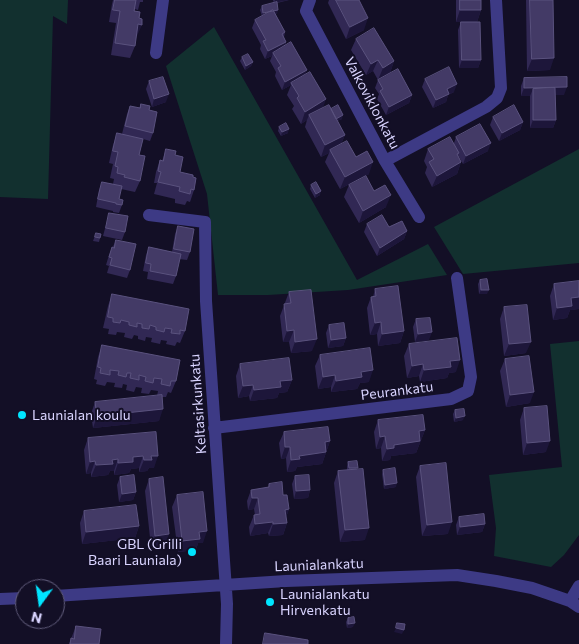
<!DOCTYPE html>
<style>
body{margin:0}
#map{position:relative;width:579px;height:644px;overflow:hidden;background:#130f26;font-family:Commissioner,sans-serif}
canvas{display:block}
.north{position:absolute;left:15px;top:579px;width:50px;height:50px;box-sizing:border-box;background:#130f26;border:1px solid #625e7d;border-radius:50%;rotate:194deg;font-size:14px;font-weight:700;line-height:20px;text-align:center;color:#d9d4ff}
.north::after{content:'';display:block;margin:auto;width:18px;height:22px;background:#00e5ff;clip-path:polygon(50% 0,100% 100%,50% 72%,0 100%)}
</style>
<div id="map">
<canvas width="579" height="644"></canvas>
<div class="north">N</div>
</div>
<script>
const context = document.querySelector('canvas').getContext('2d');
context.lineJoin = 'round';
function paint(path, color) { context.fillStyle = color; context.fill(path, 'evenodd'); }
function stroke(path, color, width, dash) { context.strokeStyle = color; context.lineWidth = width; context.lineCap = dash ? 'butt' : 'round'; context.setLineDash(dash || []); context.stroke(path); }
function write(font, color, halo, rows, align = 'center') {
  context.font = font + ' Commissioner,sans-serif'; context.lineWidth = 4; context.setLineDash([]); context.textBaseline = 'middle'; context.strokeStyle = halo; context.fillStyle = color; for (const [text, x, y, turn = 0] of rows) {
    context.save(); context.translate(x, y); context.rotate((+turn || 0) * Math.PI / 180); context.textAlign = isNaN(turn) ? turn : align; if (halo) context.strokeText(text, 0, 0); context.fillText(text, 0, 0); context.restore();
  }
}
paint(new Path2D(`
 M0 0H68L67 24 53 16 48 199 0 197Z
 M214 27 357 280 428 244 447 275 348 290 268 295H218L207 194 166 66Z
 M579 149V263L463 274 434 227Z
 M579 341V535L564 555 551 567 494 556 496 528 489 475 562 467 550 344Z`), '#12302f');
stroke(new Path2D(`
 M310 0 306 11 385 161 419 217
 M156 53 163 0
 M385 161 486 107 497 98 501 88 496 0
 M149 215 205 222 206 301 227 604 226 644
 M214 428 451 399 468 391 471 377 457 278
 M55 596 286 581 457 575 496 581 532 588 570 601 579 607
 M0 599 25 598
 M570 601 579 586`), '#3d3a85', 12);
paint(new Path2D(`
 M113 0H143V2H140L138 10 135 9 137 36H136L135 46 130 58 111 55 116 23 109 22 112 4Z
 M273 0H289L277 3V14H275L285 32 284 37 286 42 285 46 307 70 304 75 323 108 331 109 342 119 337 121 345 135 341 144 356 157 369 174 340 189 325 162 329 153 321 157 305 127 307 120 301 124 292 109 294 106 287 95 291 85 282 90 275 76 276 72 270 61 272 56 265 59 260 49 261 45 252 28 255 20 262 16 260 10 262 6 274 3Z
 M329 0H359L364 30 346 39 328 3Z
 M456 0H481V10L477 22H456Z
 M526 0H553L550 70 527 71Z
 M461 22 481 60 478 68H459L458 30Z
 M356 39 394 61 390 73 378 80 373 71 366 75 351 50Z
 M242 57 253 62 251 66 245 70 240 61Z
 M524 78 564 95H555L556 120 553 128H530V96H521V86Z
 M425 79 454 92 448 95 446 102 433 108 422 87Z
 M378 80 412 95 409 103 386 115 377 99 379 94 375 88Z
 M149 81 166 102 152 107 146 89Z
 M141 104 149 110 153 133 150 141 143 139 139 155 140 181 135 192 121 189 119 199 122 205 119 213 113 212V211L96 207 99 190 102 182 113 184 114 179 110 178 113 164 109 163 113 145 117 133 122 134 127 114 130 106 139 108Z
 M493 117 523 122 520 130 499 141 490 125Z
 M279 127 288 133 281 136 278 131Z
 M456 137 488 151 463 164 458 155V156L461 162 457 174 432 187 425 173 427 167 424 161 428 149 454 143Z
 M166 149 175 155 180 172 193 177 194 190 190 202 187 201 185 205 175 203V199L154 194 157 183H154L156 172 160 160 162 161Z
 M311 185 320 195 315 198 310 189Z
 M349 185 374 191 386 207 359 223 344 197Z
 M109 213 125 232 122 240 103 236 107 221Z
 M367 224 389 227 407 231 404 239 377 256 364 232Z
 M178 226 190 252 187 260 179 259 176 276 173 284 147 279 148 272 143 271 146 255 149 247 172 252 175 234Z
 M96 233 101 234 99 242 93 241Z
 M116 240 130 270 127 278 107 273 109 266 106 265 109 255Z
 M480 280 487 294H479L478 284Z
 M579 281V309L570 310 567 318 553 320 550 296 554 284Z
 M375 289 404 331 400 343 378 346 377 334 370 335 367 308 371 297H373Z
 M289 292 312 351 291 353 289 342H283L280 316Z
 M112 294 185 331 180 343 177 342 175 346 166 344 167 341 161 340 160 344 151 342 152 338 146 337 145 341 138 339V336L134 335 132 339 124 337 125 333 117 332 116 335 108 334 109 329 103 328 108 306Z
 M504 307 526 353 504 356 500 319Z
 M416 319 429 340 415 342 413 327Z
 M329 325 346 338 343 346 328 348 326 333Z
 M409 344 456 372 449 373 447 378 420 382 419 376 407 378 404 356Z
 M102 345 176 381 171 393 168 392 166 397H162L159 421 93 428 91 414 95 402 157 396 158 391 151 390 149 394 141 393 142 388 136 387 134 392 126 390 127 385 123 384 122 388 114 387 115 383 107 382 105 386 96 384 97 380 94 379 98 357Z
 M320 355 369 382 360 383 357 389 331 392V387L318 389 315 366Z
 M505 359 530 403 506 407 500 371Z
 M240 364 292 380 287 392 279 393 277 398 250 401 249 396 238 398 236 376Z
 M524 408 546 452 523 455 520 420Z
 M455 410 463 420 454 422 453 414Z
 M378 420 425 430 416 453 391 456 390 460 382 461 381 448 376 449 374 432Z
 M156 432 154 468H149L147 471 139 472V468L131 469 129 473 114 475V471H110L108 475 91 477V473L86 474 84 450 88 438Z
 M284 432 330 441 322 464 297 467 295 471 287 472 286 458 281 459 279 443Z
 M348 462 357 469 365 540 340 542 334 483 338 471 347 470V466Z
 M420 466 448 534 422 536 416 477Z
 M383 470 396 487 384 489 382 474Z
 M295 476 310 490 308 498 294 499 292 484Z
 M120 477 136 492 133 500 119 502 117 485Z
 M149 479 165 546 151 547 145 491Z
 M269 484 283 495 289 509 286 517 287 523 283 535 269 536 268 533 250 536 249 527 254 515H255L254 509 248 510 247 501 251 490 268 488Z
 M177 495 203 543H198L196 550 178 552 172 507Z
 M84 511 139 526 135 538 82 544 80 523Z
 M459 517 485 524 482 532 457 535 456 525Z
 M348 618 353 627 347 628 346 622Z
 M76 626 99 644H69Z`), '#312854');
paint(new Path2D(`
 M275 0H289L274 3Z
 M278 10 277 14 262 17 263 13Z
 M460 10H481L477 22H456Z
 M368 18 364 30 346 39 350 27Z
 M138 24 142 25 137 36H134Z
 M286 42 283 50 273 53 272 56 265 59 268 51Z
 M554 58 550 70 527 71 532 59Z
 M378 60 373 71 366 75 371 64Z
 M462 60H481L478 68H459Z
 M394 61 390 73 378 80 383 68Z
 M253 62 251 66 245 70 246 66Z
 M307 70 304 78 291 83V85L282 90 285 82Z
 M457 84 454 92 448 95 446 102 433 108 436 100 447 89Z
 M567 87 564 95H533V89L530 96H521L524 88Z
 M169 94 166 102 152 107 154 99Z
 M412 95 409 103 386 115 389 107Z
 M326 99 322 111 309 115 307 120 301 124 305 112Z
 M343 115 342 119 333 123 335 119Z
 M533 120H556L553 128H530Z
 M523 122 520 130 499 141 502 133Z
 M289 129 288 133 281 136 282 132Z
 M345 135 340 146 330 150 329 153 321 157 325 145Z
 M491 143 488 151 463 164 466 156Z
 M373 162 369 174 340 189 345 177Z
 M461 162 457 174 432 187 437 176Z
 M321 191 320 195 315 198 316 194Z
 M391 195 386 207 359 223 363 211Z
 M407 231 404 239 377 256 380 248Z
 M481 290H489L487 294H479Z
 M579 297V309L570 310 567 318 553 320 557 308 571 298Z
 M381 322 377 334 370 335 375 323Z
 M294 330 289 342H283L287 331Z
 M404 331 400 343 378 346 382 334Z
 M432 332 429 340 415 342 418 334Z
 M346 338 343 346 328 348 331 340Z
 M317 339 312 351 291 353 295 342Z
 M531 342 526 353 504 356 509 344Z
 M460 360 456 372 449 373 447 378 420 382 424 370 450 361Z
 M423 364 419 376 407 378 412 366Z
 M373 370 369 382 360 383 357 389 331 392 336 381 361 372Z
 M335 375 331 387 318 389 323 377Z
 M292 380 287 392 279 393 277 398 250 401 254 390 280 381Z
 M253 385 249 396 238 398 243 386Z
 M534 392 530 403 506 407 510 395Z
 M163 409 159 421 93 428 97 416Z
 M465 416 463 420 454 422 456 418Z
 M425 430 416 453 391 456 390 460 382 461 387 449 419 431Z
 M385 436 381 448 376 449 380 437Z
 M330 441 322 464 297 467 295 471 287 472 291 460 325 442Z
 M550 441 546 452 523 455 527 443Z
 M285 447H290L286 458 281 459Z
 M143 456 139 468 131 469 129 473 114 475 118 463 133 457Z
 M151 456H158L154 468H149L147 471 139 472 144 460Z
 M118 459 114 471H110L108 475 91 477 96 465 112 460Z
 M95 461 91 473 86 474 90 462Z
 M397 483 396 487 384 489 385 485Z
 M310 490 308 498 294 499 296 491Z
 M136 492 133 500 119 502 122 494Z
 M252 498H258L254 509 248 510Z
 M289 509 285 521V510Z
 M273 522 268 533 250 536 255 524Z
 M452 522 448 534 422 536 427 525Z
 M287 523 283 535 269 536 273 524Z
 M485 524 482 532 457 535 460 527Z
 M139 526 135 538 82 544 86 532Z
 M369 528 365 540 340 542 345 530Z
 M207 531 203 543H198L196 550 178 552 182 541 199 532Z
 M169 534 165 546 151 547 155 536Z
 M355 623 353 627 347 628 348 624Z
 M396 628 404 630 402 634 394 632Z`), '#1d163a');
const building = new Path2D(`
 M115 0H136L134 11 140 12 139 18 142 19V25L138 24 135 46 115 43 120 11 113 10Z
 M336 0H359L368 18 350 27Z
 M460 0H481V10H460Z
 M530 0H553L554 58 532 59Z
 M277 2 278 10 263 13 262 6Z
 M273 10 285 32 282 34 286 42 268 51 263 41 266 40 255 20Z
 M461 22H480L481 60H462Z
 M374 28 394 61 383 68 378 60 371 64 356 39Z
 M291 42 307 70 285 82 278 68 281 66 273 53Z
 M248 54 253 62 246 66 242 57Z
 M449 67 457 84 447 89 449 94 436 100 425 79Z
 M398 69 412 95 389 107 380 91 383 89 378 80Z
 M310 72 326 99 305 112 297 98 299 96 291 83Z
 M163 77 169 94 154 99 149 81Z
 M567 77V87L524 88V78Z
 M555 88 556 120H533V89Z
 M141 104 150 106 149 110 157 112 153 133 125 126 130 106 140 108Z
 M329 105 345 135 325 145 309 115Z
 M338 105 343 115 336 119 331 109Z
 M514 105 523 122 502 133 493 117Z
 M286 123 289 129 282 132 279 127Z
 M480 124 491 143 466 156 456 137Z
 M117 133 143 139 139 155 145 156 140 181 124 177 125 175 117 173 118 167 115 166 118 152 113 151Z
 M450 137 459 153 457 154 461 162 437 176 429 162 434 159 428 149Z
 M347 141 356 157 367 151 373 162 345 177 330 150Z
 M166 149 176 151 175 155 183 157 180 172 193 175V177L196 178 194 190 191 189 190 194 179 191 180 187 158 182 161 172 158 171 160 160 163 161Z
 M366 176 374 191 385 185 391 195 363 211 349 185Z
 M102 182 122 186 119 199 123 200 122 205 116 204V203L98 199Z
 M316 182 321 191 316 194 311 185Z
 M109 213 128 216 125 232 106 228Z
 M382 215 389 227 402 221 407 231 380 248 367 224Z
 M178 226 194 229 190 252 174 249Z
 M96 233 101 234 100 238 95 237Z
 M116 240 136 244 130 270 110 265 112 258 109 257 112 247 114 248Z
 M149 247 181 254 176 276 150 271 151 264 146 263Z
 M487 279 489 290H481L480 280Z
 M579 281V297L571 298 572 306 557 308 554 284Z
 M398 286 404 331 382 334 381 322 375 323 371 297 376 296 375 289Z
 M311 290 317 339 295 342 294 330 287 331 284 304 291 303 289 292Z
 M112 294 189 309 185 331 180 330V334L171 333 172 329 165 328 164 332 156 330V327L150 325 149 329 142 328V324L137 323V327L129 325V322L121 320 120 323 113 322V318L108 317Z
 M527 305 531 342 509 344 504 307Z
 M430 318 432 332 418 334 416 319Z
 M344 323 346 338 331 340 329 325Z
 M457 338 460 360 450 361 451 367 424 370 423 364 412 366 409 344Z
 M102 345 180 360 176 381H171L170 386 161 384 162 379 154 378 153 383 145 381 146 377 139 375V380L130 378 131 373H127L126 377 118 375 119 371 110 370V375L100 373 101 368 98 367Z
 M370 348 373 370 361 372 362 377 336 381 335 375 323 377 320 355Z
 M529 356 534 392 510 395 505 359Z
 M289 358 292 380 280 381 281 387 254 390 253 385 243 386 240 364Z
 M162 395 163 409 97 416 95 402Z
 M547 406 550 441 527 443 524 408Z
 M464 409 465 416 456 418 455 410Z
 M423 415 425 430 419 431 420 441 394 445V448L387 449 385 436 380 437 378 420Z
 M328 427 330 441 325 442 326 452 299 456 300 459 291 460 290 447H285L284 432Z
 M156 432 158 456H151L152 460H144L143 456 133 457V462L118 463V459L112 460 113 464 96 465 95 461 90 462 88 438Z
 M357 461 358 468H349L348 462Z
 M446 463 452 522 427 525 420 466Z
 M395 468 397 483 385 485 383 470Z
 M363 469 369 528 345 530 338 471Z
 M134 475 136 492 122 494 120 477Z
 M309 475 310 490 296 491 295 476Z
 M163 477 169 534 155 536 149 479Z
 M282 482 283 495H287L289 509 285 510 287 523 273 524V522L255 524 254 515 260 514 258 498H252L251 490 269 487V484Z
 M203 492 207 531 199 532 200 539 182 541 177 495Z
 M136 505 139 526 86 532 84 511Z
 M484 514 485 524 460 527 459 517Z
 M354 617 355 623 348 624V618Z
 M397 623 405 624 404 630 396 628Z
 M76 626 101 629 99 644H70L71 638 74 639Z
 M265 633 308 640V644H263Z`);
paint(building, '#433a66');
stroke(building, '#5a527e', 1);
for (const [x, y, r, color] of [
 [22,415,5,"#00e5ff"],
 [192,552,5,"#00e5ff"],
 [270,602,5,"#00e5ff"]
]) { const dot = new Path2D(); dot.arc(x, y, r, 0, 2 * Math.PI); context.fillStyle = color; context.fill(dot); stroke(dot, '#130f26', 2); }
write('14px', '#d9d4ff', '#130f26', [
 ["Valkoviklonkatu",372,103,62],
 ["Peurankatu",397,391,-7],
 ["Keltasirkunkatu",198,404,-94],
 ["Launialankatu",319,565,-2]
]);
write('14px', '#d9d4ff', '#130f26', [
 ["Launialan koulu",32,415],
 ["GBL (Grilli",182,544,"right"],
 ["Baari Launiala)",182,560,"right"],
 ["Launialankatu",280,594],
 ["Hirvenkatu",280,610]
], 'left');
</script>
